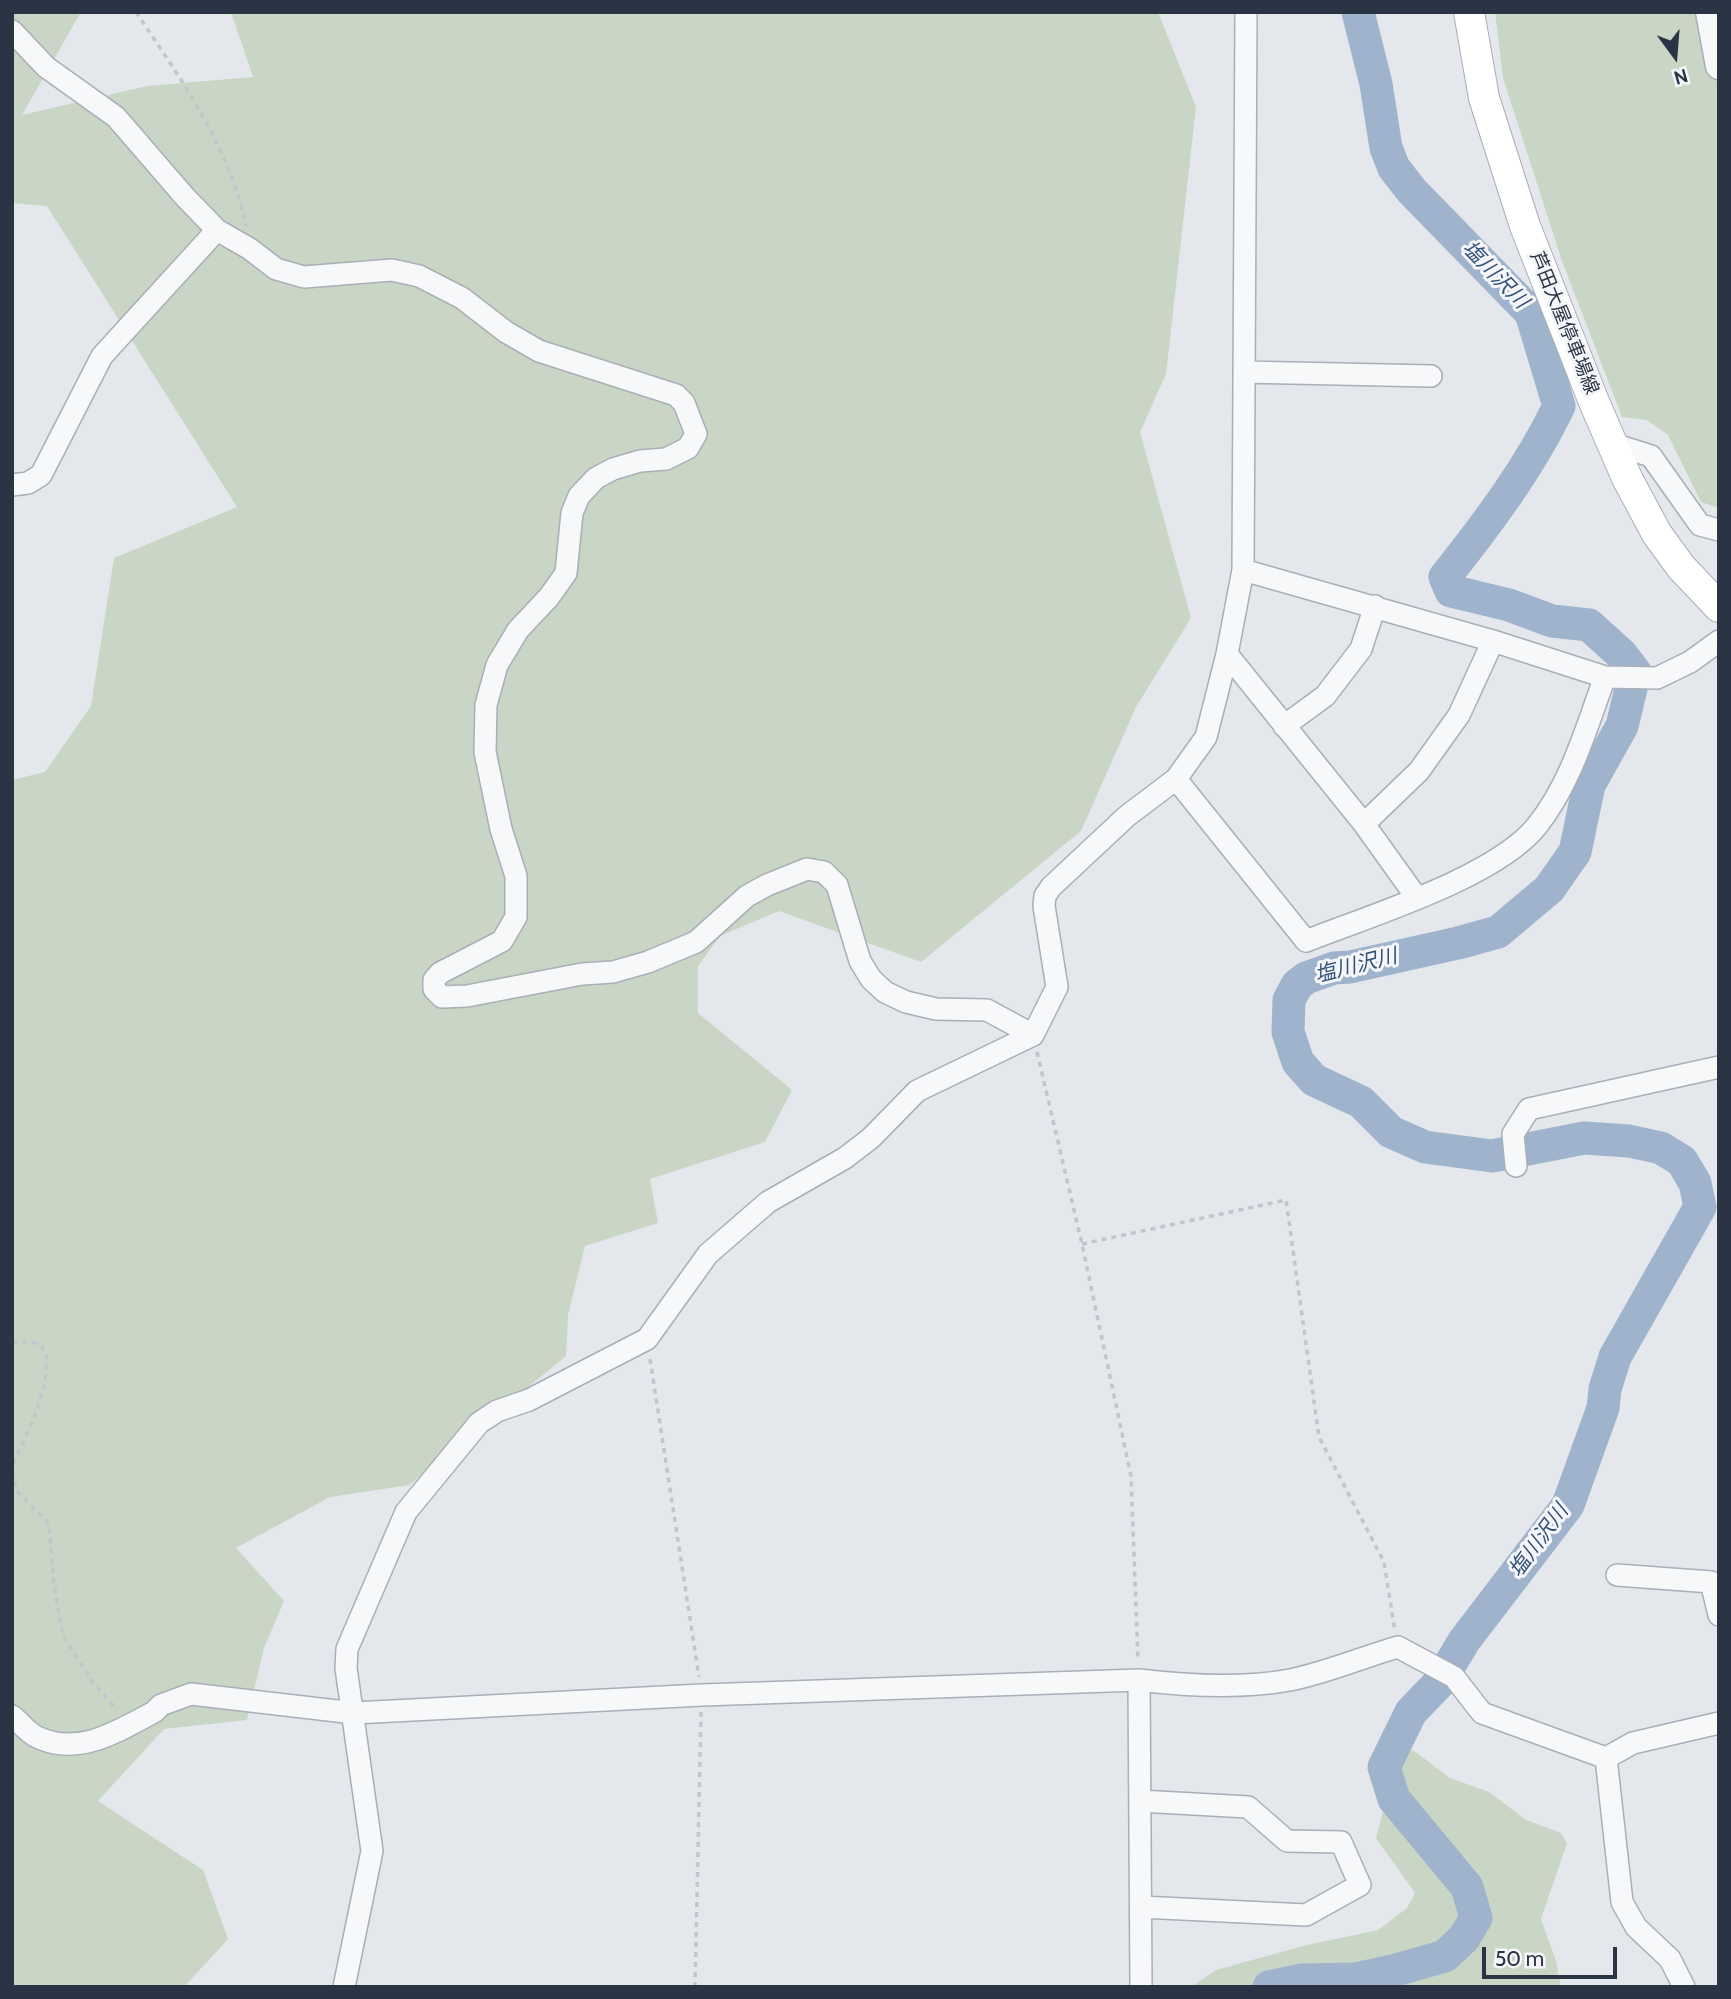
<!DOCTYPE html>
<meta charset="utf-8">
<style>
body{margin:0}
#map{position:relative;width:1731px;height:1999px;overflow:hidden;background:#e4e7ec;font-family:Cabin,sans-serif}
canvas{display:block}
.frame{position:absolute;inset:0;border:14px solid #2b3445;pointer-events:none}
.north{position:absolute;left:1640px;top:21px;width:70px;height:70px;-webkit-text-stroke:5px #f4f6f9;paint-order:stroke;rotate:164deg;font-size:19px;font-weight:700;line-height:28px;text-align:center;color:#2b3445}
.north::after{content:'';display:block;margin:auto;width:24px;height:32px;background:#2b3445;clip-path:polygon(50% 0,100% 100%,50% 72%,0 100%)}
.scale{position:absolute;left:1482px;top:1947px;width:135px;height:32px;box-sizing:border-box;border:4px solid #2b3445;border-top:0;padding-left:9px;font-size:21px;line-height:24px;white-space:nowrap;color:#2b3445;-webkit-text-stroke:5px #f4f6f9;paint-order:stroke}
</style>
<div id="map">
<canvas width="1731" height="1999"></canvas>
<div class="frame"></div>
<div class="north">N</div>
<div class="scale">50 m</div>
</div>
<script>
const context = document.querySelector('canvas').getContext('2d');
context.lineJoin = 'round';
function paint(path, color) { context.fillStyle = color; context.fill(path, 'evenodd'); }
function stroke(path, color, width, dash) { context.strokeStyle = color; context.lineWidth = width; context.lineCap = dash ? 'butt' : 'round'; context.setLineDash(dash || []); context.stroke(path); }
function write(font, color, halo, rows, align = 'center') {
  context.font = font + ' Cabin,"Noto Sans JP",sans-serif'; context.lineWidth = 6; context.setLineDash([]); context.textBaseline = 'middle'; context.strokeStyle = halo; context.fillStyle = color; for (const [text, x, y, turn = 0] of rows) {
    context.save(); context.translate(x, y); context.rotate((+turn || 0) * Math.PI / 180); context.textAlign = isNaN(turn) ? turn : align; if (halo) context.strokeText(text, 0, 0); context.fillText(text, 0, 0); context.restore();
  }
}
paint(new Path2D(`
 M12 12H81L22 115 147 86 253 77 231 12H1158L1196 107 1166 374 1140 432 1191 618 1136 707 1081 831 921 962 779 911 720 936 698 966V1013L792 1090 765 1142 650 1179 658 1223 585 1246 568 1315 566 1356 409 1485 330 1497 236 1548 284 1601 264 1648 247 1720 164 1729 98 1801 203 1870 228 1939 184 1987H12V780L45 772 91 706 114 558 237 507 47 206 12 203Z
 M1495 12H1719V508L1701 502 1668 435 1647 420 1622 417 1562 261 1503 78Z
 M1413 1750 1450 1778 1489 1792 1526 1820 1561 1833 1567 1843 1541 1919 1556 1961 1561 1987H1191L1216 1970 1307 1945 1378 1930 1407 1908 1415 1893 1376 1838 1397 1757Z`), '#c9d6c5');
stroke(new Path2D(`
 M1269 1987 1302 1980 1355 1979 1396 1970 1445 1956 1464 1938 1476 1918 1467 1887 1394 1799 1384 1767 1411 1712 1439 1683 1464 1641 1568 1505 1603 1408 1605 1389 1615 1357 1700 1207 1695 1183 1682 1161 1661 1148 1629 1141 1584 1138 1492 1156 1425 1147 1391 1132 1361 1102 1314 1080 1298 1062 1288 1032 1289 1000 1297 985 1306 978 1334 968 1350 967 1458 943 1498 932 1549 889 1575 852 1589 785 1622 726 1635 672 1622 655 1589 625 1552 621 1509 605 1451 591 1445 577C1487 524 1530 467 1559 406L1531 313 1412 191 1394 168 1386 148 1376 84 1358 12`), '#9fb4cc', 33);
const minor = new Path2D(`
 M12 31 46 67 116 117 185 197 217 230 250 249 276 269 304 277 392 270 419 276 462 298 506 332 539 351 676 395 684 403 696 434 688 448 666 459 640 461 613 469 596 478 579 496 572 513 566 573 549 597 518 630 497 665 486 705 485 752 501 829 516 876V917L502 941 440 973 434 980V989L442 997 467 996 582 974 613 972 648 962 696 942 747 896 767 885 807 869 824 872 837 885 860 961 871 979 885 992 906 1002 936 1009 987 1010 1033 1035
 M1244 372 1431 376
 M1613 444 1651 456 1700 525 1719 530
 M12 485 28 483 41 475 102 356 217 230
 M1243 570 1493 641 1605 677 1657 678 1690 662 1719 641
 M1227 654 1364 824 1417 898
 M1284 726 1325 696 1361 649 1375 606
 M1176 779 1306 941C1369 916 1494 878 1536 827 1571 784 1586 728 1605 677
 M1364 824 1419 771 1459 715 1493 641
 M1516 1166 1513 1134 1529 1109 1719 1067
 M1617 1575 1711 1582 1719 1615
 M1139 1680 1141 1987
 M12 1716C20 1722 28 1733 37 1737 78 1757 118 1731 154 1712L161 1705 191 1694 354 1713 702 1695 1139 1680C1188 1686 1241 1689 1290 1680 1326 1673 1363 1657 1398 1647L1454 1677 1482 1713 1606 1758 1633 1743 1719 1723
 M1606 1758 1622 1902 1636 1927 1670 1959 1684 1987
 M1140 1801 1248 1807 1287 1841 1341 1842 1360 1885 1306 1915 1141 1907
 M344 1987 372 1851 346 1668 347 1649 406 1512 479 1423 497 1411 529 1400 647 1339 708 1254 768 1202 845 1158 871 1138 917 1091 1033 1035 1057 987 1044 906 1045 896 1051 887 1127 816 1176 779 1206 737 1227 654 1243 570 1246 12`);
const tertiary = new Path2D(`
 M1709 12 1719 66`);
const secondary = new Path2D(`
 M1469 12 1484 98 1525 226 1594 402 1627 478 1657 534 1681 567 1719 607`);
stroke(minor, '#a9aeb7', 24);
stroke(tertiary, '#a9aeb7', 29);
stroke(secondary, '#a9aeb7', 32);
stroke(new Path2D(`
 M136 12C180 78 230 147 246 226
 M1037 1052 1082 1244 1131 1476 1138 1660
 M1082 1244 1286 1200 1319 1437 1384 1562 1395 1631
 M12 1342 37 1343 46 1352C50 1392 28 1430 12 1467
 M650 1359 699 1677
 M12 1472 17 1491 49 1524 54 1585 63 1636 94 1684 117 1710
 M695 1987 701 1712`), '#c2c5cb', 3.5, [5, 5]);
stroke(minor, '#f7f8fa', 21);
stroke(tertiary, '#f7f8fa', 26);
stroke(secondary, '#fff', 30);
write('19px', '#2b3445', '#f4f6f9', [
 ["芦田大屋停車場線",1564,323,68]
]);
write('italic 21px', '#34527a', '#f4f6f9', [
 ["塩川沢川",1495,275,46],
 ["塩川沢川",1356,966,-14],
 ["塩川沢川",1539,1541,-54]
]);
</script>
